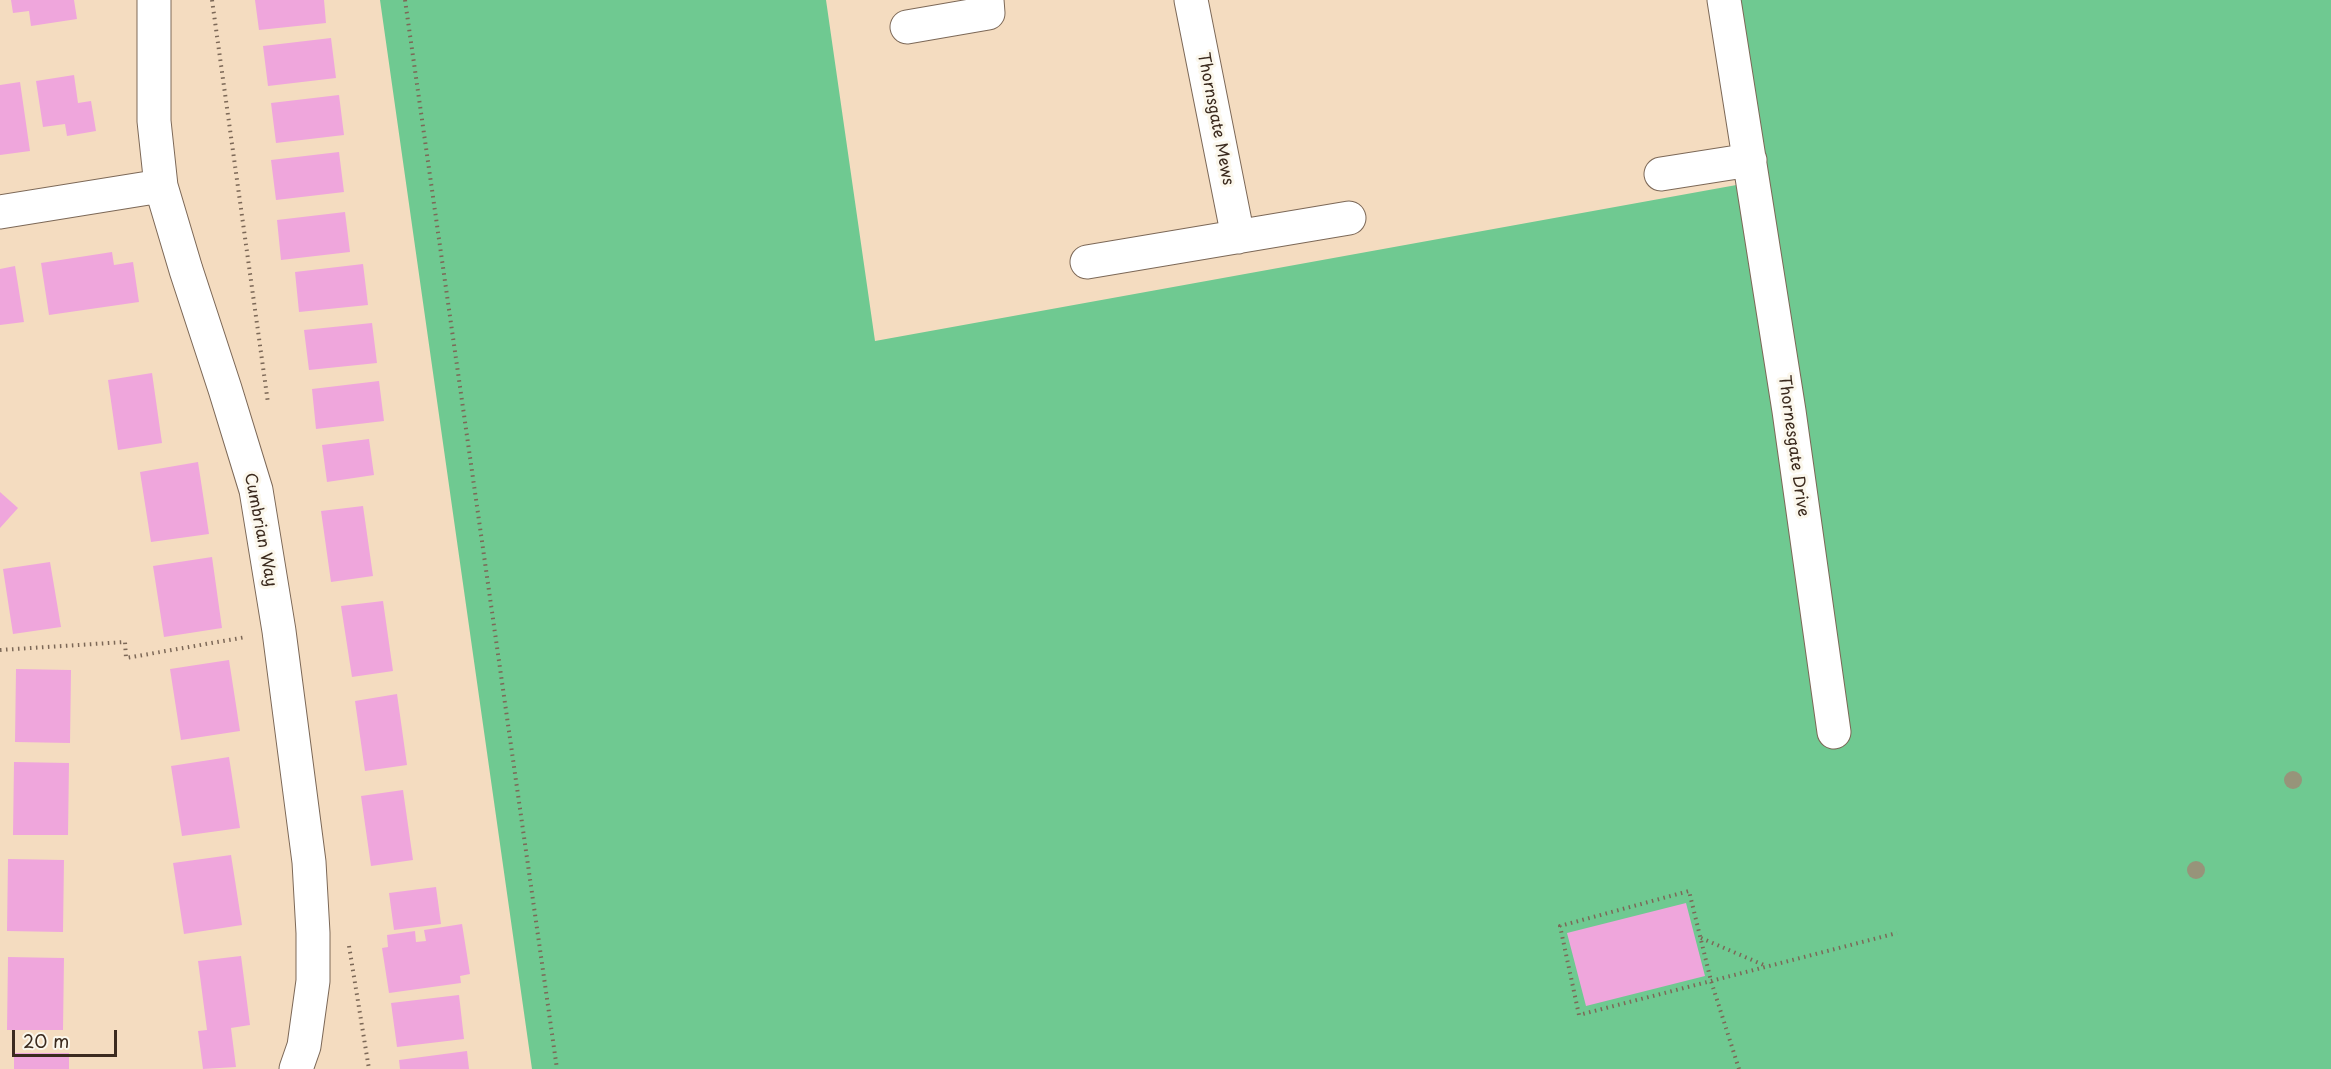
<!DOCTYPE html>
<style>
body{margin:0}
#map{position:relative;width:2331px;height:1069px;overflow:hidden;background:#f4dcc0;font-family:"Playpen Sans",sans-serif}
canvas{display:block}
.scale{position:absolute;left:12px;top:1030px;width:105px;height:27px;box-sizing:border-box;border:3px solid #3b2a1e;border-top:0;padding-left:8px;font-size:18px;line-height:21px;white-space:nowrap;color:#3b2a1e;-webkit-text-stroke:4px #fbf7ec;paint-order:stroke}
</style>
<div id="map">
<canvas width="2331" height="1069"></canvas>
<div class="scale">20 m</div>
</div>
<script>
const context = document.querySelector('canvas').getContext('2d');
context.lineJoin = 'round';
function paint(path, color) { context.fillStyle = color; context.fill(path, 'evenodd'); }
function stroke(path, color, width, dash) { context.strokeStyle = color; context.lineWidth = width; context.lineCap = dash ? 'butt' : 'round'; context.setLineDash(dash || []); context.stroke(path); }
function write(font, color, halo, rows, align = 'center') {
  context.font = font + ' "Playpen Sans",sans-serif'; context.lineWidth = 6; context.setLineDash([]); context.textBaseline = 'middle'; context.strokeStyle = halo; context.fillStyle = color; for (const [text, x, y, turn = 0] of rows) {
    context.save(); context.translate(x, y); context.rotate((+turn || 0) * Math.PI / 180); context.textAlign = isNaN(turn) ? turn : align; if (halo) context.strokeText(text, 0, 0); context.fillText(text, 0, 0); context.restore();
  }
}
paint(new Path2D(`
 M380 0H826L875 341 1753 182 1724 0H2331V1069H532Z`), '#6fc991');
paint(new Path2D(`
 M11 0H74L77 19 31 26 29 11 13 13Z
 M255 0H324L326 23 259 30Z
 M331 38 336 78 268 86 263 46Z
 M74 75 78 103 91 101 96 131 67 136 65 124 43 127 36 81Z
 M20 82 30 151 0 155V85Z
 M339 95 344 135 276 143 271 103Z
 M339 152 344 192 276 200 271 160Z
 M345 212 350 252 281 260 277 220Z
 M112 252 114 265 133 262 139 302 49 315 41 263Z
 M363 264 368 305 299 312 295 272Z
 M15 266 24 322 0 325V269Z
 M372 323 377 363 309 370 304 330Z
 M152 373 162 443 118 450 108 380Z
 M379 381 384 421 316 429 312 389Z
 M369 439 374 475 327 482 322 445Z
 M198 462 209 534 151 542 140 472Z
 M0 492 18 508 0 528Z
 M363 506 373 576 331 582 321 511Z
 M212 557 222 628 164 637 153 566Z
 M50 562 61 627 13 634 3 569Z
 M383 601 393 671 352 677 341 606Z
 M229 660 240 731 181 740 170 669Z
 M16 669 71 670 70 743 15 742Z
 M397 694 407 765 365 771 355 701Z
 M229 757 240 828 182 836 171 766Z
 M14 762 69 763 68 835H13Z
 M403 790 413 860 371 866 361 796Z
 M231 855 242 925 184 934 173 863Z
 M8 859 64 860 63 932 7 931Z
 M436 887 441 924 394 930 389 893Z
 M1686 903 1705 976 1586 1006 1567 933Z
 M462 924 470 974 460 976 461 983 389 993 382 948 388 947 387 935 415 931 416 942 426 941 424 930Z
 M241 956 250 1025 231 1028 236 1067 203 1069 198 1031 207 1030 198 961Z
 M8 957 64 958 63 1030H7Z
 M459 995 464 1039 397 1047 391 1003Z
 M467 1051 469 1069H400L399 1060Z
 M14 1053H69V1069H14Z`), '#efa6dc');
const minor = new Path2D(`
 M154 0V121L161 186 186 270 225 389 256 490 279 631 309 862 313 933V981L304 1046 296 1069
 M1191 0 1238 237
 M1724 0 1789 411 1834 732
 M907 27 988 13 987 0
 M1661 174 1750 160
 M0 212 161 186
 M1087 262 1349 218`);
stroke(minor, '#7c6857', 35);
stroke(new Path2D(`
 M212 0 268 403
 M405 0 557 1069
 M0 650 125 642 126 658 246 637
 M1701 938 1766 966
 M349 946 369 1069
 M1739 1069 1711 981 1689 891 1560 926 1579 1015 1897 933`), '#7c6857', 4, [1.5, 4.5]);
stroke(minor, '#fff', 33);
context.fillStyle = '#97947a';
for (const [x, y] of [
 [2293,780],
 [2196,870]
]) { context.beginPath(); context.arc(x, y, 9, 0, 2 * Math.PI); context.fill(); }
write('16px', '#3b2a1e', '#fbf7ec', [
 ["Thornsgate Mews",1215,119,79],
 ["Thornesgate Drive",1793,446,82],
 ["Cumbrian Way",260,530,79]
]);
</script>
